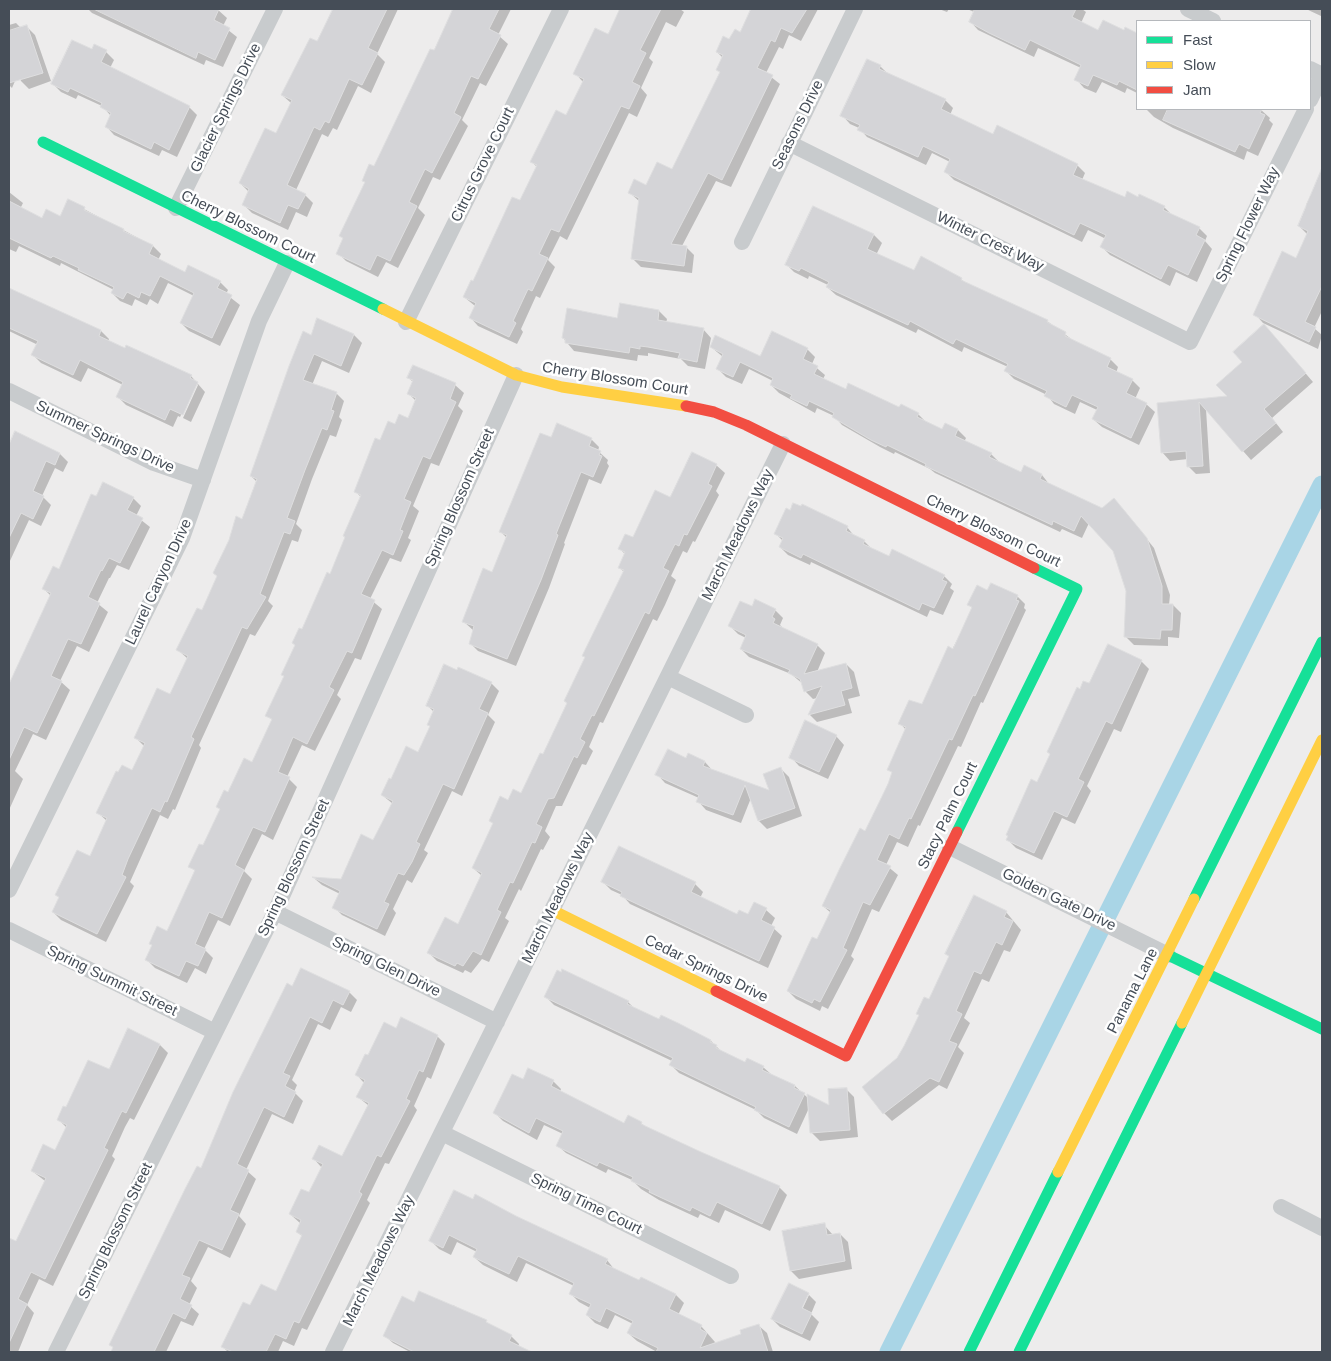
<!DOCTYPE html>
<style>
body{margin:0}
#map{position:relative;width:1331px;height:1361px;overflow:hidden;background:#edecec;font-family:Helvetica,sans-serif}
canvas{display:block}
.frame{position:absolute;inset:0;border:10px solid #454d57;pointer-events:none}
.legend{position:absolute;left:1136px;top:20px;width:175px;height:90px;box-sizing:border-box;background:#fff;border:1px solid #b5b8bc;margin:0;padding:6px 9px;list-style:none;font-size:15px;color:#454d57}
.legend li{display:flex;align-items:center;gap:10px;height:25px}
.legend b{width:25px;border:1px solid #b5b8bc}
</style>
<div id="map">
<canvas width="1331" height="1361"></canvas>
<div class="frame"></div>
<ul class="legend">
<li><b style="height:6px;background:#16e098"></b>Fast</li>
<li><b style="height:6px;background:#ffcf43"></b>Slow</li>
<li><b style="height:6px;background:#f24e42"></b>Jam</li>
</ul>
</div>
<script>
const context = document.querySelector('canvas').getContext('2d');
context.lineJoin = 'round';
function paint(path, color) { context.fillStyle = color; context.fill(path, 'evenodd'); }
function stroke(path, color, width, dash) { context.strokeStyle = color; context.lineWidth = width; context.lineCap = dash ? 'butt' : 'round'; context.setLineDash(dash || []); context.stroke(path); }
function write(font, color, halo, rows, align = 'center') {
  context.font = font + ' Helvetica,sans-serif'; context.lineWidth = 5; context.setLineDash([]); context.textBaseline = 'middle'; context.strokeStyle = halo; context.fillStyle = color; for (const [text, x, y, turn = 0] of rows) {
    context.save(); context.translate(x, y); context.rotate((+turn || 0) * Math.PI / 180); context.textAlign = isNaN(turn) ? turn : align; if (halo) context.strokeText(text, 0, 0); context.fillText(text, 0, 0); context.restore();
  }
}
paint(new Path2D(`
 M88 9H217L227 18 223 26 237 37 223 67 206 60 204 65 92 13Z
 M334 9H398L377 54 385 62 371 93 358 86 337 130 333 128 328 137 322 134 296 190 305 195 313 203 307 217 296 212 288 230 252 213 243 204 249 192 240 183 276 134 291 103 282 95 318 43Z
 M460 9H511L498 35 508 44 486 86 480 83 462 120 468 126 440 180 433 177 418 208 425 215 398 268 386 262 378 277 346 261 338 253 344 239 341 236 366 183 363 180 374 168 434 52Z
 M620 9H680L684 12 676 27 666 22 649 58 653 62 641 88 647 95 637 117 629 113 567 240 560 236 548 260 555 267 540 298 536 296 521 329 523 332 517 344 478 326 470 317 475 306 464 297 521 202 537 167 531 161 567 116 583 82 575 73 608 36Z
 M753 9H818L801 41 789 35 783 49 779 47 766 73 780 84 731 187 716 181 682 246 686 247 694 255 692 273 641 267 632 258 640 202 629 192 647 186 673 171 721 73 723 58 717 52 741 33Z
 M939 9H949L947 12Z
 M967 9H1082L1086 12 1081 23 1099 32H1125L1126 29 1137 34V93L1127 88 1125 93 1102 82 1096 93 1084 88 1076 79 1081 68 1038 48 1034 57 978 30 970 21 974 12Z
 M1306 9H1322V12L1321 16Z
 M16 23 21 28 26 26 35 35 51 81 29 89 21 81 18 74 12 88 9 85V25Z
 M94 46 106 52 114 60 110 68 189 107 197 115 177 157 162 150 159 156 114 135 106 126 111 116 102 106 78 95 76 99 61 92 53 84 92 51Z
 M880 66 888 74 945 100 953 108 950 115 994 135 1077 165 1085 173 1082 180 1125 198 1164 207 1172 215 1199 228 1207 236 1205 241 1212 249 1197 282 1176 272 1170 286 1110 255 1102 247 1106 239 1088 230 1082 242 954 180 946 172 950 162 932 153 926 165 867 137 859 128 850 124 842 115Z
 M1146 109H1260L1270 118 1269 120 1273 124 1258 156 1247 151 1244 160 1173 128 1154 117Z
 M1322 173V311L1314 328 1322 335 1318 349 1263 323 1255 314 1296 259 1307 234 1299 226 1308 207 1306 205Z
 M9 192 23 203 20 209 43 219 61 218 69 201 153 246 161 254 158 260 186 273 220 282 228 290 226 294 240 305 220 346 189 331 181 323 194 296 168 283 158 304 150 299 147 305 135 299 132 306 120 301 112 293 114 290 61 263 60 266 19 246 16 252 9 249Z
 M813 208 874 235 882 243 876 255 915 272 961 279 967 284 1047 321 1074 341 1110 359 1118 367 1116 373 1132 380 1140 388 1135 399 1146 404 1155 412 1139 445 1102 427 1093 419 1097 410 1080 402 1075 414 1054 404 1047 395 1014 379 1006 371 1008 367 964 347 962 352 918 329 916 333 836 295 827 287 828 285 809 276 808 279 794 272 786 264Z
 M9 289 101 331 109 339 108 342 191 376 205 392 191 422 183 418 198 385 196 383 180 417 178 416 173 427 126 405 118 397 123 385 88 368 81 382 41 363 33 355 38 345 9 331Z
 M659 311 667 319 666 323 703 329 711 338 705 369 688 366 681 359 648 353V356L638 355 637 361 574 351 563 338 618 319Z
 M318 320 354 335 362 343 349 373 322 361 312 385 336 393 344 401 339 417 342 420 336 437 330 435 312 479 296 524 302 530 298 542 292 540 268 601 273 606 255 636 250 634 199 745 201 748 175 810 173 809 168 819 160 815 130 882 134 886 106 942 61 920 53 912 60 898 56 895 90 858 107 821 97 812 133 772 144 746 135 737 171 696 188 659 178 650 202 611 243 520 257 482 251 476Z
 M1272 334 1313 382 1272 418 1283 432 1251 460 1206 409 1210 473 1196 474 1188 466V459L1170 461 1162 452 1159 404 1229 397Z
 M711 347 761 358 807 349 815 357 812 364 825 375 823 379 846 390 918 414 926 422 943 431 946 425 958 430 966 438 964 442 991 454 999 462 1021 474 1024 467 1042 475 1049 484 1102 510 1122 508 1154 548 1170 595 1169 605H1173L1181 613 1179 638 1168 637V646L1134 645 1126 637 1127 591 1114 550 1089 523 1082 538 1062 529 1060 532 935 473 930 469 895 452 894 454 880 447 842 425 834 416 817 408 815 413 779 393 771 385 773 381 749 369 742 384 726 377 718 369 723 357Z
 M413 367 455 385 464 393 458 406 463 411 439 466 431 463 413 506 419 511 408 538 411 540 401 562 390 558 370 599 382 609 361 660 355 658 337 695 341 699 315 751 302 745 287 777 297 787 273 840 262 834 244 871 252 879 230 926 218 920 204 949 213 958 206 974 195 968 187 983 155 968 147 960 168 932 196 872 190 866 203 847 229 794 253 763 273 721 267 715 285 676 302 631 330 575 361 497 356 492 381 441 395 425 409 419 416 401 409 394 413 382 409 378Z
 M552 439H591L599 447 598 451 608 460 607 463 609 466 601 484 589 479 564 543 565 544 549 588 516 666 478 651 470 643 474 631 463 621 493 573 507 538 500 531Z
 M9 445 60 454 68 462 63 472 55 468 42 496 51 505 41 526 29 520 9 563Z
 M716 465 725 473 716 491 719 495 695 542 693 541 687 553 683 551 671 576 676 580 665 605 657 621 653 619 603 723 600 722 589 747 593 751 586 765 582 764 562 806H556L545 831 550 837 543 850 541 849 521 891 519 889 505 918 509 921 489 962 482 959 471 973 465 970 463 973 437 961 429 953 459 925 482 876 473 868 494 824 490 821 508 802 522 795 544 756 568 704 586 658 583 655 624 572 620 568 626 555 620 549 634 539 671 499Z
 M97 498H133L141 506 136 516 150 527 129 570 117 565 110 578H109L97 603 108 612 89 652 77 646 60 681 70 690 46 740 33 734 15 771 23 779 9 810V686L51 596 44 589 60 571Z
 M847 527 855 537 864 541 873 550 889 558 944 576 952 584 950 588 954 591 943 615 930 610 927 617 811 562 810 565 788 555 780 547 783 541 775 533Z
 M988 592 1017 596 1025 604 1024 608 1026 610 983 703 981 702 961 747 958 746 920 826 918 825 908 847 897 842 886 865 898 875 879 912 872 909 851 956 854 959 828 1009 822 1006 820 1011 796 999 788 991 818 941 831 913 823 906 866 832 893 773 889 769 906 730 900 723 923 706 973 609 969 605Z
 M752 608 775 610 783 618 780 625 783 628 817 645 825 653 817 672 846 664 854 672 860 696 848 699 852 713 817 722 809 714 817 698 813 699 805 691 803 684 791 674 749 657 741 649 746 638 738 634 730 626Z
 M1141 661 1149 669 1121 732 1114 729 1087 786 1091 791 1075 824 1062 818 1042 860 1016 848 1008 840 1037 784 1080 690Z
 M458 671 491 683 499 691 488 715 495 722 462 796 452 791 424 850 428 853 412 883 407 880 393 909 396 913 385 936 342 915 334 907 340 894 322 885 315 879 342 880 374 842 393 804 382 795 391 781 419 753 431 727 428 725 434 712 427 705Z
 M836 736 844 745 828 779 799 766 791 757Z
 M689 755 705 762 713 771 771 792 781 769 789 777 802 816 767 829 759 821 751 798 741 823 706 810 698 801 699 798 665 783 657 774 687 759Z
 M603 882 695 884 703 892 700 898 738 916H749L755 904 766 910 775 918 771 926 782 936 768 968 630 904 622 895 611 890Z
 M1006 912 1021 930 1010 952 1004 950 989 982 982 979 964 1018 970 1023 958 1047 964 1053 947 1089 939 1085 892 1121 884 1113 898 1059 920 1016 917 1013 930 1001 950 957 947 954Z
 M594 985 628 1002 636 1010 711 1041 724 1054 745 1064 763 1067 772 1075 795 1086 809 1099 830 1107 846 1089 854 1097 858 1137 820 1141 811 1132 809 1108 797 1134 764 1118 756 1110 679 1073 671 1065 672 1061 554 1005 546 997Z
 M293 987 349 992 357 1000 351 1012 341 1007 330 1030 318 1024 292 1080 297 1085 294 1092 303 1101 293 1124 272 1114 246 1170 256 1179 239 1216 246 1224 230 1258 208 1247 191 1281 197 1288 189 1305 199 1314 193 1326 181 1321 166 1352H112L114 1348 110 1344 202 1170Z
 M396 1030 437 1036 445 1044 431 1079 427 1077 414 1106 417 1110 389 1164 385 1163 367 1200 370 1203 307 1330 302 1328 294 1346 283 1341 278 1352H228L222 1346 251 1307 276 1293 303 1237 297 1232 301 1224 290 1214 310 1194 322 1168 314 1159 343 1158 369 1106 358 1097 364 1083 357 1075 369 1057Z
 M160 1045 168 1053 134 1120 130 1118 125 1127 112 1156 115 1159 53 1286 39 1279 27 1305 34 1313 18 1352H9V1241L17 1243 45 1181 32 1171 56 1152 67 1128 58 1119 66 1108 109 1071Z
 M524 1081H553L561 1089 560 1092 624 1124 641 1123 647 1128 779 1187 787 1195 770 1231 725 1210 719 1223 700 1214 698 1218 659 1200 641 1189 632 1180 608 1169 606 1173 566 1153 557 1145 563 1134 544 1125 537 1140 503 1121 495 1113Z
 M454 1191 607 1260 614 1269 640 1281 641 1278 676 1295 684 1303 678 1315 701 1326 715 1342 710 1352H657L637 1341 628 1333 633 1324 615 1315 608 1329 595 1323 587 1315 590 1308 579 1302 571 1294 574 1286 526 1263 517 1282 483 1265 474 1257 477 1252 457 1242 451 1255 439 1249 431 1241Z
 M824 1225 833 1235 840 1234 848 1242 852 1269 799 1279 791 1271Z
 M808 1294 816 1302 811 1314 819 1322 810 1341 780 1327 772 1319ZM806 1295H809L800 1314 798 1313Z
 M415 1304 452 1307 453 1305 511 1336 519 1344 518 1347 529 1352H410L393 1343 384 1335Z
 M758 1325 767 1333 773 1352H726L723 1342 743 1335Z`), '#0003');
stroke(new Path2D(`
 M889 1352 1322 485`), '#a9d5e6', 19);
const building = new Path2D(`
 M94 9H219L214 20 230 28 215 60 198 52 196 58Z
 M333 9H387L368 48 378 53 362 85 349 79 329 123 325 121 320 130 314 127 287 185 306 194 298 209 288 205 280 223 242 205 249 189 239 183 265 128 276 133 292 100 281 95 310 38 317 41Z
 M453 9H499L489 29 501 35 478 79 471 76 454 113 461 117 432 173 425 169 409 202 417 206 390 261 377 255 370 270 336 254 343 238 339 236 365 182 362 181 369 164 374 166 430 49 434 50Z
 M620 9H661L640 50 646 53 632 82 640 86 629 109 621 106 559 232 551 229 539 254 548 258 532 291 528 289 513 321 516 323 509 337 469 318 476 303 463 297 471 280 473 281 512 197 520 200 537 165 530 162 556 110 566 115 584 79 573 74 595 28 608 34Z
 M751 9H807L792 33 781 28 775 42 771 40 757 68 773 75 722 180 708 173 671 244 687 246 684 266 631 259 639 198 628 193 634 179 646 185 657 162 672 169 720 72 716 70 723 55 716 52 723 36 729 39 735 29 740 32Z
 M975 9H1076L1072 17 1098 30 1103 20 1124 30 1125 27 1137 33V90L1119 81 1117 85 1093 75 1088 86 1074 80 1081 65 1030 40 1025 50 989 33 969 22Z
 M27 25 43 73 9 83V31Z
 M72 40 92 49 94 44 107 50 101 62 190 106 169 150 154 142 151 149 105 127 111 113 100 107 102 103 70 88 68 92 51 84Z
 M867 59 881 65 879 69 946 99 941 109 993 134 997 125 1078 164 1073 175 1125 197 1127 191 1138 197 1139 194 1165 206 1163 210 1200 227 1196 235 1205 240 1188 275 1168 265 1161 279 1100 247 1106 235 1080 223 1074 235 944 172 950 159 923 146 918 157 857 130 860 125 840 116Z
 M1168 109H1262L1260 113 1265 115 1249 149 1239 144 1235 152 1163 120Z
 M1322 168V286L1305 322 1316 327 1309 342 1253 315 1282 251 1296 258 1308 231 1298 226Z
 M68 199 85 207 84 210 124 229 123 231 153 245 149 254 185 272 188 265 221 281 217 288 232 295 212 338 180 323 194 293 160 276 150 296 141 292 139 298 127 292 123 299 111 293 114 287 78 270 79 268 53 256 51 258 9 238V201L42 218 46 209 60 216Z
 M813 206 874 234 867 249 914 270 921 256 962 278 961 280 1048 320 1047 322 1066 332 1065 336 1111 358 1107 367 1133 379 1126 393 1147 403 1131 438 1092 419 1098 407 1072 395 1066 407 1044 396 1047 391 1004 371 1008 364 956 339 953 344 910 321 908 325 826 287 829 282 801 268 799 271 785 265Z
 M9 288 101 330 99 336 125 348 126 345 192 375 190 378 198 382 183 415 170 409 165 420 116 397 123 382 80 360 73 375 31 355 38 341 9 328Z
 M620 303 659 310 658 320 704 328 697 362 678 358 680 353 648 347 640 346V349L630 347 629 353 565 343V339L562 338 567 308 617 318Z
 M317 318 354 334 341 366 314 354 303 380 337 392 331 410 334 411 327 430 322 428 305 470 287 518 295 521 290 534 284 532 260 594 266 597 247 629 242 627 191 737 194 739 167 802 165 801 160 812 152 808 128 859 122 875 126 877 97 934 52 912 59 897 55 895 77 850 90 856 107 818 96 813 116 771 118 772 122 765 132 770 145 743 134 738 157 688 170 694 188 656 176 650 197 608 202 610 217 576 213 573 229 540 236 516 242 519 257 479 250 476 289 366 303 331 311 335Z
 M1264 324 1306 373 1264 409 1276 423 1242 452 1199 402 1203 466 1187 467 1186 451 1161 453 1157 403 1227 396 1216 385 1242 362 1233 352Z
 M772 331 808 348 803 359 818 366 814 374 846 389 848 383 899 407 901 404 919 413 917 417 942 429 945 423 958 429 955 436 992 453 989 457 1021 472 1024 465 1042 474 1040 479 1102 508 1114 498 1147 538 1162 586V604H1173L1172 630H1161L1160 639 1124 637 1126 591 1113 551 1081 516 1074 531 1053 521 1052 525 925 466 926 464 887 445 886 447 871 440 832 417 834 413 809 401 807 406 790 398 792 395 770 385 773 378 740 362 733 377 716 369 723 354 710 347 715 335 760 356Z
 M413 365 456 383 450 399 456 402 430 459 423 456 404 499 411 502 400 530 403 531 393 555 382 550 361 594 375 600 352 653 347 651 329 687 334 690 307 744 293 737 278 772 290 777 265 832 253 827 235 865 244 870 222 918 209 912 195 944 206 949 198 966 186 961 179 976 145 960 152 945 149 944 157 926 167 931 195 870 188 867 199 844 203 845 220 809 216 807 224 790 228 792 244 758 252 762 272 719 265 716 284 676 281 675 295 645 292 643 299 628 302 629 327 572 330 574 345 537 343 536 361 495 354 492 375 438 380 440 388 421 395 424 399 414 408 418 416 398 407 394 413 380 407 378Z
 M557 423 592 438 589 446 601 451 599 455 602 456 593 477 581 472 556 534 558 535 541 580 507 659 469 644 474 626 462 622 483 568 492 572 507 535 499 532 540 433 551 437Z
 M15 431 60 453 55 465 46 461 33 491 44 496 33 519 21 513 9 538V445Z
 M692 452 717 464 708 484 712 486 687 535 684 534 679 546 675 544 663 568 669 571 657 596 649 614 645 612 594 716 592 715 580 739 585 742 577 758 574 756 554 798 548 799 536 824 542 827 535 843 532 842 513 883 510 882 497 910 501 912 481 955 473 951 463 966 457 963 455 966 427 953 445 917 458 924 482 873 472 868 493 823 489 821 500 796 508 800 513 789 521 793 540 753 543 754 567 703 564 701 585 657 582 656 624 570 618 568 625 552 618 549 625 534 633 537 655 490 670 497Z
 M103 482 134 497 127 510 143 518 120 563 109 558 102 571 101 570 88 597 100 603 81 644 68 639 51 676 62 681 37 733 24 727 9 760V684L51 593 42 589 53 566 59 569 91 494 96 496Z
 M793 503 801 506 802 504 848 526 846 531 865 540 863 544 889 556 892 549 945 575 942 580 947 582 934 608 922 603 919 610 803 554 801 558 779 547 783 538 774 534 786 508 790 510Z
 M991 583 1018 595 1016 600 1019 601 975 696 973 695 952 740 949 739 911 819 909 818 899 839 889 834 877 860 891 866 870 905 863 902 843 948 847 950 820 1002 814 999 812 1003 787 991 812 937 817 939 831 910 822 906 839 870 860 828 865 831 888 784 892 772 887 770 906 727 898 724 909 700 922 704 948 646 953 649 972 607 967 605 977 585 987 590Z
 M755 599 776 609 772 617 775 619 773 623 818 644 804 674 846 663 852 688 841 691 845 705 808 715 822 686 804 692 800 679 788 673 790 670 740 649 746 635 728 626 740 601 752 606Z
 M1108 644 1142 660 1112 724 1106 721 1078 779 1084 782 1067 817 1054 811 1034 853 1006 840 1008 836 1006 835 1031 779 1037 782 1050 754 1047 752 1077 687 1080 689 1083 681 1089 683Z
 M444 664 457 670 458 667 492 682 479 709 488 713 454 789 443 784 416 842 420 844 412 862 404 875 398 873 384 902 389 904 377 929 332 908 340 891 312 877 341 879 361 834 373 840 393 801 381 795 389 778 391 779 406 746 418 752 430 726 427 725 434 709 426 706Z
 M805 720 837 735 819 772 789 758Z
 M668 749 686 758 688 753 705 761 703 766 769 790 763 774 781 767 795 808 758 821 745 785 733 815 696 802 699 795 655 775Z
 M619 846 696 882 691 892 737 914 739 910 748 914 754 902 767 908 761 920 775 927 759 961 620 896 622 892 601 882Z
 M974 895 1007 911 1004 917 1013 921 1002 945 996 942 981 974 974 971 956 1011 962 1014 949 1041 957 1044 939 1082 930 1078 883 1114 862 1087 897 1058 904 1046 919 1015 916 1014 924 997 929 999 949 956 945 954Z
 M301 968 350 991 343 1005 333 1000 322 1023 310 1017 283 1073 290 1076 285 1086 296 1092 284 1117 264 1107 237 1164 249 1170 230 1210 239 1214 222 1250 199 1240 182 1275 190 1278 180 1299 192 1305 185 1319 173 1313 154 1352H111L113 1347 109 1345 185 1189 197 1166 201 1168 233 1092 287 983 292 986Z
 M562 969 629 1001 627 1004 659 1019 661 1015 678 1023 711 1040 710 1042 717 1045 716 1048 745 1062 747 1058 764 1066 762 1070 795 1085 794 1088 805 1093 789 1127 754 1110 756 1107 669 1065 673 1058 544 997 557 970 561 972Z
 M401 1017 438 1035 423 1072 419 1070 406 1099 410 1101 381 1157 377 1155 359 1192 362 1194 299 1323 294 1321 286 1339 275 1334 266 1352H233L221 1347 243 1302 250 1305 261 1284 276 1291 302 1235 296 1232 301 1220 289 1214 301 1189 309 1192 323 1164 312 1159 319 1145 342 1156 369 1103 356 1097 365 1080 355 1075 365 1054 368 1055 384 1022 396 1028Z
 M128 1028 160 1044 126 1113 122 1111 118 1119 104 1148 108 1150 45 1279 31 1272 18 1299 27 1304 9 1343V1238L16 1241 46 1178 31 1171 43 1144 55 1150 67 1125 57 1120 63 1106 66 1107 88 1060 109 1069Z
 M528 1068 554 1080 551 1086 624 1123 628 1115 642 1122 641 1124 701 1152 780 1186 762 1224 717 1202 710 1216 692 1207 690 1211 649 1192 650 1190 631 1181 633 1177 599 1162 597 1166 556 1146 563 1131 536 1118 529 1133 493 1113 512 1074 523 1079Z
 M847 1088 850 1130 810 1133 807 1094 829 1105 828 1089Z
 M454 1190 473 1199 475 1194 516 1216 608 1259 605 1264 639 1280 641 1277 676 1294 669 1309 702 1325 700 1329 707 1333 700 1348 741 1334 740 1330 759 1324 768 1352H656L658 1348 627 1333 633 1321 606 1308 600 1322 586 1315 591 1304 569 1294 574 1283 518 1256 509 1274 473 1257 477 1249 449 1235 443 1248 429 1241Z
 M825 1223 827 1235 840 1233 845 1261 790 1271 782 1231Z
 M789 1283 809 1293 802 1308 812 1313 802 1334 771 1319Z
 M419 1291 487 1320 486 1322 512 1335 509 1341 532 1352H414L383 1336 402 1296 414 1302Z`);
paint(building, '#d4d4d7');
stroke(building, '#dededf', 1);
stroke(new Path2D(`
 M1188 9 1213 21
 M1310 69 1322 75 1310 100
 M789 143 1190 342 1306 109
 M176 208 275 9
 M742 242 855 9
 M406 322 561 9
 M9 391 154 463 203 480
 M668 677 746 715
 M950 847 1168 955
 M9 890 182 538 259 321 287 263
 M275 912 497 1022
 M9 930 215 1032
 M442 1133 731 1276
 M1281 1207 1322 1228
 M56 1352 275 912 516 375
 M333 1352 783 444`), '#c8cbcd', 16);
stroke(new Path2D(`
 M43 142 383 309
 M957 832 1077 589 1034 568
 M1194 899 1322 642
 M1168 955 1322 1029
 M969 1352 1058 1172
 M1019 1352 1182 1023`), '#16e098', 11);
stroke(new Path2D(`
 M383 309 516 375 562 387 686 406
 M552 910 716 991
 M1182 1023 1322 740
 M1058 1172 1194 899`), '#ffcf43', 11);
stroke(new Path2D(`
 M686 406 714 412 746 425 1034 568
 M716 991 846 1056 957 832`), '#f24e42', 11);
write('15px', '#454d57', '#fff', [
 ["Glacier Springs Drive",226,108,-64],
 ["Seasons Drive",798,125,-64],
 ["Citrus Grove Court",483,165,-64],
 ["Spring Flower Way",1248,225,-64],
 ["Cherry Blossom Court",248,227,26],
 ["Winter Crest Way",990,242,26],
 ["Cherry Blossom Court",615,379,9],
 ["Summer Springs Drive",105,437,25],
 ["Spring Blossom Street",460,498,-66],
 ["Cherry Blossom Court",993,531,26],
 ["March Meadows Way",738,535,-64],
 ["Laurel Canyon Drive",159,582,-65],
 ["Stacy Palm Court",948,816,-64],
 ["Spring Blossom Street",294,868,-65],
 ["March Meadows Way",558,898,-64],
 ["Golden Gate Drive",1059,900,26],
 ["Spring Glen Drive",386,967,26],
 ["Cedar Springs Drive",706,969,26],
 ["Spring Summit Street",112,981,26],
 ["Panama Lane",1133,991,-63],
 ["Spring Time Court",586,1204,26],
 ["Spring Blossom Street",116,1231,-64],
 ["March Meadows Way",379,1261,-64]
]);
</script>
